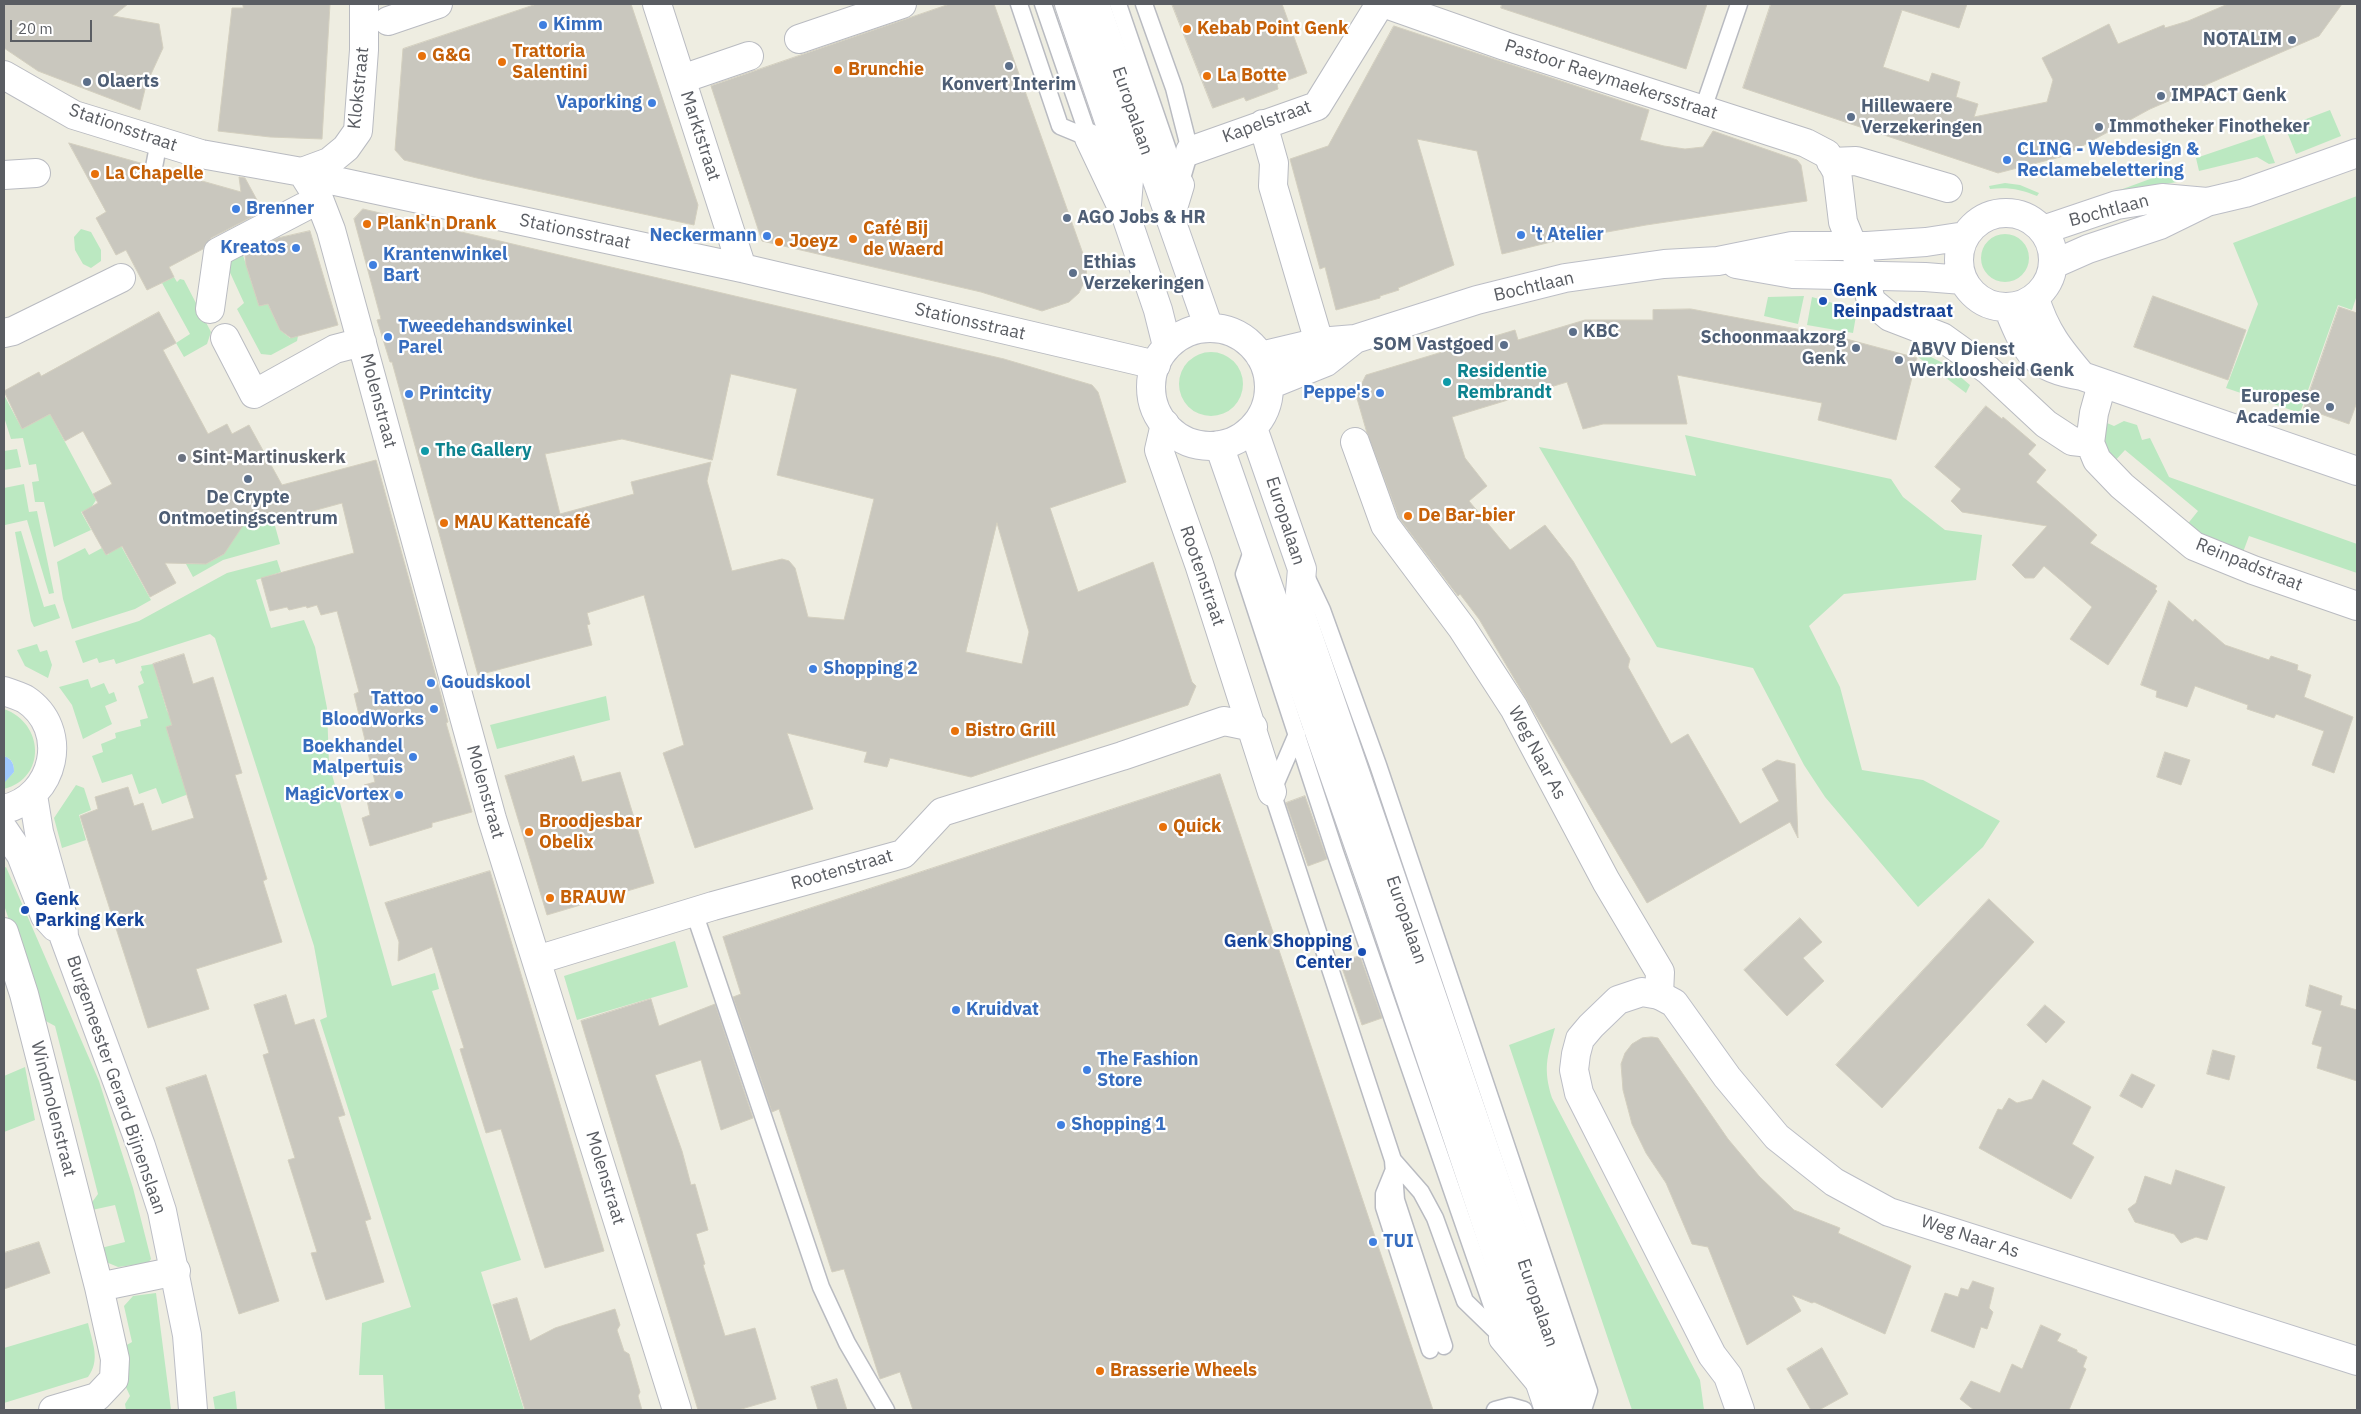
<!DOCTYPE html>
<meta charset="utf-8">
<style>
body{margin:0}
#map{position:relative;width:2361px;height:1414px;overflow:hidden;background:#eeede1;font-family:"IBM Plex Sans",sans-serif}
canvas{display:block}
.frame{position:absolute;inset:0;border:5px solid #5a5d63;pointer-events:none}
.scale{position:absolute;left:10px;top:20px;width:82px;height:22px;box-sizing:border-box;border:2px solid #5a5d63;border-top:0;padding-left:6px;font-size:15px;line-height:18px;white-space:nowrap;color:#5a5d63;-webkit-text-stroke:4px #fff;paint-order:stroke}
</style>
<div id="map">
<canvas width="2361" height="1414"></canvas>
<div class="frame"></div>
<div class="scale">20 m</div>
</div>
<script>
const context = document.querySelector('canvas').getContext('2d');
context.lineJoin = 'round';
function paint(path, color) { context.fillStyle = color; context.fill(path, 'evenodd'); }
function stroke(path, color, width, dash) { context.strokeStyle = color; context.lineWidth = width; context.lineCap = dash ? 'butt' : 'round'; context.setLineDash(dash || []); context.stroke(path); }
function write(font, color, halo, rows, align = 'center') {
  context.font = font + ' "IBM Plex Sans",sans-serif'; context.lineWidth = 4.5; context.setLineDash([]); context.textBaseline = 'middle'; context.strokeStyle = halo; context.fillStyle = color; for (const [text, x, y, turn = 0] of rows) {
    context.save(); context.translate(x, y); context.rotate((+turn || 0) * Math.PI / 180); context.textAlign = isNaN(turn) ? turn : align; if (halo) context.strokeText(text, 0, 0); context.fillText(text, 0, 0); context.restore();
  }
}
paint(new Path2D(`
 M2330 110 2341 136 2296 154 2285 127Z
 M2264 135 2275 163 2269 164 2257 157 2199 171 2196 158Z
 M2176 166 2177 182 2120 192V190L2150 179Z
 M2005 183 2020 185 2039 193 2037 196C2020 189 2008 187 1990 189L1989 186Z
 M2357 196V295L2352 310 2338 305 2300 413 2226 388 2258 304 2233 243Z
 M81 229 91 232 101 250V261L91 268 83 264 75 250 74 237Z
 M1981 258a24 24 0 1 1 48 0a24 24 0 1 1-48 0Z
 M242 252 259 306 268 304 280 330 290 338 298 336 297 341 271 355 261 354 237 309 244 303 227 266 228 262Z
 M174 277 177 282 180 279 184 280 211 332 207 344 184 357 176 343 190 334 162 283Z
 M1804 296 1798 324 1764 316 1768 297Z
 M1812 297 1857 310 1853 333 1807 325Z
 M1919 351 1945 364 1970 385 1966 393 1918 357Z
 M1179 384a32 32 0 1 1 64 0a32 32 0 1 1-64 0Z
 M4 395 22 429 50 414 96 500 91 508 81 512 91 530 54 547 44 502H35L32 482 39 481 36 464 29 465 23 438 11 439 4 417Z
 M2124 421 2137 425 2142 440 2150 438 2169 477 2357 544V573L2249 536 2242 555 2214 543 2186 526 2198 511 2125 450 2112 464 2100 441 2107 423 2114 426Z
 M1685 435 1891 479 1903 497 1945 530 1982 535 1976 580 1844 594 1809 626 1840 687 1862 770 1923 780 2000 821 1983 847 1918 907 1825 797 1804 765 1753 668 1657 647 1539 447 1696 476Z
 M17 449 21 467 4 470V451Z
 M24 484 29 512 37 511 54 593 49 594 27 520 5 525 4 488Z
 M272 515 280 544 223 560 193 577 186 564H206L224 554 235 516Z
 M21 531 44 607 55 604 60 618 34 627 31 621 15 532Z
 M120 544 151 600 135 609 72 629 63 599 57 562 85 548 89 555 102 548 106 555 109 554 107 551Z
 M277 560 281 572 256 580 271 628 304 620 315 647 327 708 329 764 392 986 435 973 439 989 432 991 521 1260 481 1272 524 1410H385L383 1375H359L362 1323 411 1307 320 1020 327 1017 314 946 215 638 210 634 116 664 114 659 99 663 97 658 83 663 75 641 139 621 227 573Z
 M37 644 40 652 47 650 52 665 48 678 25 666 17 650Z
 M153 664 167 711 176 724 166 727 186 790V795L162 804 156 788 139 794 132 774 102 783 92 756 103 752 101 744 116 738 115 733 141 726 140 720 148 718 138 686 144 683 140 672 142 670 141 666Z
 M88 679 91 688 104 683 109 694 114 692 117 701 105 706 112 724 83 739 72 705 59 687Z
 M606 696 610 720 497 749 490 725Z
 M4 709C44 723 47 778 4 789V782L14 772C14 763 12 759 4 756Z
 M76 785 84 788 91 810 79 815 86 840 62 848 54 818Z
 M6 867 99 1081 133 1188 151 1259 148 1263 118 1267 106 1262 101 1248 125 1242 115 1205 92 1210 90 1205 98 1194 55 1026 42 1019 4 905V868Z
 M675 941 688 987 577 1020 564 976Z
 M1555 1028C1547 1057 1543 1069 1552 1098L1700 1380 1704 1410H1632L1509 1045Z
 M25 1067 35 1120 4 1132V1076Z
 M156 1293 171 1410H126L125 1404 130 1396 124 1383 125 1346 132 1342 124 1306 133 1296Z
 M88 1323C92 1342 101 1360 88 1377L4 1403V1348Z
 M235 1391 237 1410H215L213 1397Z`), '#bbe8c1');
paint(new Path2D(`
 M4 756C12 759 14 764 14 772L5 782Z`), '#a0caff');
const building = new Path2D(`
 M4 4H128L113 16 159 24 163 48 146 85 140 110 38 71 4 48Z
 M243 4H330L322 139 270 137 218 131 232 8H243Z
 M537 4H631L698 205 694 225 477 178 404 160 395 150 403 49Z
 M950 4H994L1087 265 1086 278 1079 293 1069 302 1042 311 981 292 762 241 711 86Z
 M1172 4H1282L1307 73 1277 84 1278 89 1246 101 1244 97 1213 108Z
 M1502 4H1707L1686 69 1501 8Z
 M1771 4H1967L1959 28 1902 10 1883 67 1929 82 1932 73 1960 82 1956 97 1978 104 1974 117 2047 102 2053 80 2042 58 2109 24 2118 44 2164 25 2165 28 2188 21 2228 4H2342L2319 36 2150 109 2064 156 1998 173 1743 88Z
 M1394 26 1649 110 1640 140 1664 146 1685 149 1703 147 1713 131 1797 160 1801 165 1807 201 1646 225 1551 242 1502 254 1477 151 1417 139 1454 265 1398 288 1399 290 1380 296V298L1336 310 1325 267 1320 269 1290 159 1328 146Z
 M69 143 144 164 145 171 152 177 158 176 163 170 241 192 239 177 245 178 263 211 211 238 203 249 169 267 174 277 147 290 126 250 116 255 96 218 106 212Z
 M363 209 1004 359 1092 385 1098 392 1126 482 1050 508 1078 592 1153 562 1192 682 1196 686 1188 705 971 777 890 758 887 767 864 762 867 752 787 733 813 809 695 848 663 753 684 745 644 595 587 613 590 624 587 625 592 645 478 675 392 362H390L377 320 381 319 354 219ZM731 374 797 389 777 475 874 499 844 620 808 617 795 568 789 561 782 559 732 571 707 481 711 462 631 482 634 494 560 514 545 454 622 439 712 460ZM997 523 1029 632 1022 664 966 652Z
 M310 231 338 325 291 338 280 330 268 304 259 306 246 265 245 255 278 238Z
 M2153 296 2246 330 2228 380 2134 347Z
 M2339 307 2357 313V402L2349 424 2304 408Z
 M1691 309 1839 337 1917 358 1896 440 1818 420 1822 403 1677 375 1687 424H1603L1583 429 1567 382 1452 417 1465 458 1487 486 1469 501 1510 550 1545 525 1573 561 1630 659 1628 667 1671 744 1688 734 1740 824 1779 801 1762 769 1777 760 1795 764 1798 838 1790 822 1647 903 1479 619 1460 594 1458 596 1399 518 1367 433 1356 395 1366 375 1515 330 1518 340 1585 320H1653V310Z
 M159 312 176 343 163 350 208 434 227 424 232 434 249 425 282 485 376 460 441 695 448 722 446 723 472 812 432 823V827L370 846 362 818 370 815 364 785 375 782 354 694 359 692 337 611 321 615 317 605 307 608 306 606 289 610 287 607 270 611 261 578 354 553 342 503 265 524 246 521 224 554 206 564 165 563 176 583 150 597 122 546 106 555 82 512 98 503 93 494 112 484 83 431 65 441 50 414 22 429 4 391 39 372 41 376Z
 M1986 406 2002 419 2003 417 2036 445 2028 454 2046 470 2036 482 2097 535 2090 543 2157 586 2155 589 2157 591 2108 665 2070 639 2092 607 2044 566 2034 578H2025L2012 565 2047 526 1962 512 1951 501 1961 489 1935 467Z
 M2169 601 2193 622 2195 619 2225 645 2269 660 2271 656 2298 665 2297 670 2311 675 2304 697 2353 717 2334 773 2312 765 2324 731 2276 714 2274 718 2247 709 2248 705 2195 686 2187 707 2156 697 2157 691 2141 685Z
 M184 654 193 684 213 677 242 773 235 775 267 879 263 881 282 942 196 969 209 1009 148 1028 80 816 98 809 95 797 128 787 134 806 143 803 152 831 194 818 166 727 172 725 153 664Z
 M2165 752 2190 760 2181 785 2157 777Z
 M574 756 582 782 620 772 654 883 547 915 505 776Z
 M1220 774 1433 1410H913L900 1372 880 1379 844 1269 832 1272 779 1109 772 1112 733 997 741 994 723 937Z
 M1305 796 1327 859 1308 866 1286 803Z
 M490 871 604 1251 545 1268 501 1129 486 1133 460 1049 464 1048 432 947 398 961 399 942 385 903Z
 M1989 899 2034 942 1882 1108 1836 1065Z
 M1800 918 1822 942 1803 958 1824 981 1787 1016 1744 970Z
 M1360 956 1382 1018 1362 1025 1340 962Z
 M2310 985 2342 996 2340 1005 2357 1010V1081L2317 1068 2322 1047 2312 1044 2322 1011 2306 1006Z
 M286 995 295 1025 314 1019 345 1115 338 1117 371 1219 365 1221 384 1282 326 1300 311 1253 317 1252 288 1160 295 1158 263 1055 269 1053 254 1005Z
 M651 999 659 1026 715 1004 753 1118 721 1130 701 1060 655 1075 682 1151 691 1185 695 1184 708 1230 696 1234 705 1264 703 1265 725 1336 755 1328 776 1399 738 1410H698L581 1021Z
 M2045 1005 2065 1022 2046 1043 2027 1025Z
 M1652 1037 1658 1038 1728 1139 1759 1176 1794 1210 1840 1228 1838 1233 1911 1266 1885 1334 1814 1302 1812 1303 1792 1295 1801 1311 1747 1345 1708 1247 1692 1244 1666 1183 1646 1153 1632 1124 1623 1090 1621 1064 1625 1053 1632 1044 1642 1038Z
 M2213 1050 2235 1056 2229 1080 2207 1074Z
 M2132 1074 2155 1085 2142 1108 2120 1096Z
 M206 1075 279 1301 239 1314 166 1088Z
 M2043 1080 2091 1107 2072 1144 2094 1157 2071 1199 1979 1148 1998 1109 2002 1110 2009 1098 2017 1103 2032 1099Z
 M2176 1170 2225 1187 2207 1240 2196 1237 2181 1243 2174 1234 2135 1222 2128 1209 2136 1203 2145 1176 2171 1185Z
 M39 1242 50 1273 4 1289V1253Z
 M1973 1281 1994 1288 1989 1308 1993 1312 1987 1329 1981 1327 1974 1348 1931 1331 1945 1293 1958 1297 1961 1288 1968 1290Z
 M517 1298 530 1341 555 1328 615 1309 620 1325 617 1330 624 1351 629 1354 640 1392 638 1396 642 1410H525L493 1305Z
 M2041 1325 2061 1334 2057 1341 2077 1350V1352L2087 1357 2083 1367 2086 1369 2069 1410H1974L1960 1399 1971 1381 2000 1393 2012 1364 2022 1369Z
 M1822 1348 1848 1394 1819 1410H1811L1787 1369Z
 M837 1379 847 1410H818L811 1387Z`);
paint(building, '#c9c7be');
stroke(building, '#d3cfbf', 1);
const lane = new Path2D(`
 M1019 4 1060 126 1089 138
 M1043 4 1089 138
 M1118 4 1180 185
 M1144 4 1174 88 1190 151 1180 185
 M1703 109 1739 4
 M154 167 159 141
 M1254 545 1244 574 1335 852 1503 1338
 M1305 574 1322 610 1378 765 1589 1391 1583 1410
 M1297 734 1272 792 1393 1160 1396 1200 1444 1346
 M694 912 821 1287 847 1343 886 1410
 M1393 1160 1421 1192 1435 1218 1465 1301 1500 1335
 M1393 1172 1384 1194V1207L1430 1350
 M1495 1410 1510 1406 1524 1410`);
const street = new Path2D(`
 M657 4 742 268
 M1386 4 1505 46 1806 143 1827 154 1837 172 1843 222 1865 276 1871 301 1890 317 1942 337 1988 370 2046 424 2072 441 2090 443
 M388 21 438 4
 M799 39 902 4
 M4 75 74 115 201 154 302 172 326 179 742 268 1156 365
 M682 79 749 56
 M1263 124 1274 163 1273 186 1319 342
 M1089 138 1126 216
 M1190 151 1317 106 1380 4
 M1831 162 1856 161 1948 188
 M302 172 319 199 331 230 492 819 677 1410
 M302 172 329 162 346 148 358 131 364 50V4
 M4 175 36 173
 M1170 218 1180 185
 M210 309 218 252 304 207
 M4 333 13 331 121 278
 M225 338 254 394 335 349 362 342
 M2102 384 2094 413 2090 443 2097 460 2122 486 2194 546 2253 570 2357 606
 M1165 424 1159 450 1199 564 1272 792
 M1355 442 1385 525 1462 628 1514 708 1606 881 1660 972 1659 995
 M4 932 24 994 99 1287 115 1359 114 1379 97 1397 53 1410
 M537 960 713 906 903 854 942 812 1122 756 1224 721 1253 727
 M99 1287 176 1271
 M1503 1338 1539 1381`);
const secondary = new Path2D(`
 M1069 4 1129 180 1126 216 1158 310 1167 346
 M1095 4 1209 328
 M1959 260a47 47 0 1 1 94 0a47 47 0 1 1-94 0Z
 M2043 230 2117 205 2162 198 2207 202
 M1736 264 1793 274 1925 277 1963 280
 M2054 264 2088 249 2160 225 2207 202 2245 193 2357 153
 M2035 298C2045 332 2060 350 2082 376
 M2008 308C2026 352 2033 368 2082 376L2357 471
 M1151 387a59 59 0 1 1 118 0a59 59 0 1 1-118 0Z
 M1260 356 1319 342 1355 339 1477 300 1565 278 1664 264 1718 261 1792 246H1867L1926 242 1965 236
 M1269 385 1326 362 1355 339
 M1253 428 1302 569 1300 592 1301 615 1574 1410
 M1219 445 1376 895 1549 1410
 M4 691C10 693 19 696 25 699 71 729 55 798 4 809
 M33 795 39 832 63 917 64 937 141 1146 162 1211 187 1335 193 1410
 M4 830 21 855 45 916 55 927
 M1740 1410 1728 1376 1712 1355 1579 1093 1574 1070 1576 1054 1580 1039 1591 1026 1618 1000 1642 992 1659 995 1674 1003 1727 1077 1777 1137 1834 1182 1889 1212 2357 1361`);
stroke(lane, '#b9bbc1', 19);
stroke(street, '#b9bbc1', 30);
stroke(secondary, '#bcbec6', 30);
stroke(lane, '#fff', 16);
stroke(street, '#fff', 28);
stroke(secondary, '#fff', 28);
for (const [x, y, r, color] of [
 [543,25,5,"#3f7fe0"],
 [1187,29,5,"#e8710a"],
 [2292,40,5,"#5c6f8a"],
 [422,56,5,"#e8710a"],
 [502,62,5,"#e8710a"],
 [1009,66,5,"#5c6f8a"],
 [838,70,5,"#e8710a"],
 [1207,76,5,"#e8710a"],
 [87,82,5,"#5c6f8a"],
 [2161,96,5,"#5c6f8a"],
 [652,103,5,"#3f7fe0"],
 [1851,117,5,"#5c6f8a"],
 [2099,127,5,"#5c6f8a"],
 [2007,160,5,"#3f7fe0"],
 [95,174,5,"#e8710a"],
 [236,209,5,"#3f7fe0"],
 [1067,218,5,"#5c6f8a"],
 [367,224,5,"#e8710a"],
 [1521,235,5,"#3f7fe0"],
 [767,236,5,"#3f7fe0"],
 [853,239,5,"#e8710a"],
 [779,242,5,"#e8710a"],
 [296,248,5,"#3f7fe0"],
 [373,265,5,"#3f7fe0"],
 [1073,273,5,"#5c6f8a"],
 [1823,301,5,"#1a4fb4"],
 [1573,332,5,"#5c6f8a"],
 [388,337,5,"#3f7fe0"],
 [1504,345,5,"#5c6f8a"],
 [1856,348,5,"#5c6f8a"],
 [1899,360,5,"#5c6f8a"],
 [1447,382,5,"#0f9aa8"],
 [1380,393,5,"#3f7fe0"],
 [409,394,5,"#3f7fe0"],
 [2330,407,5,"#5c6f8a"],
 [425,451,5,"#0f9aa8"],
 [182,458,5,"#6b7280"],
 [248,479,5,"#5c6f8a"],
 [1408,516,5,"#e8710a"],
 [444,523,5,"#e8710a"],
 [813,669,5,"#3f7fe0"],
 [431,683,5,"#3f7fe0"],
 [434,709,5,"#3f7fe0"],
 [955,731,5,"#e8710a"],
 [413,757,5,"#3f7fe0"],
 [399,795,5,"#3f7fe0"],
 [1163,827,5,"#e8710a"],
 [529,832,5,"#e8710a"],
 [550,898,5,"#e8710a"],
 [25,910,5,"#1a4fb4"],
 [1362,952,5,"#1a4fb4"],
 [956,1010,5,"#3f7fe0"],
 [1087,1070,5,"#3f7fe0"],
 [1061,1125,5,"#3f7fe0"],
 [1373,1242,5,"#3f7fe0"],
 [1100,1371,5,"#e8710a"]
]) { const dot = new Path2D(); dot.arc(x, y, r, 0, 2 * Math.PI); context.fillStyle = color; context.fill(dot); stroke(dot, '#fff', 2); }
write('bold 18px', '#366cbe', '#fff', [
 ["Kimm",553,25],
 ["Vaporking",642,103,"right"],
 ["CLING - Webdesign &",2017,150],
 ["Reclamebelettering",2017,171],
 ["Brenner",246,209],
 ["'t Atelier",1531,235],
 ["Neckermann",757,236,"right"],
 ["Kreatos",286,248,"right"],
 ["Krantenwinkel",383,255],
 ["Bart",383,276],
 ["Tweedehandswinkel",398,327],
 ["Parel",398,348],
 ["Peppe's",1370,393,"right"],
 ["Printcity",419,394],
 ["Shopping 2",823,669],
 ["Goudskool",441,683],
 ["Tattoo",424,699,"right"],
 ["BloodWorks",424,720,"right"],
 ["Boekhandel",403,747,"right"],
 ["Malpertuis",403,768,"right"],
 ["MagicVortex",389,795,"right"],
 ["Kruidvat",966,1010],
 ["The Fashion",1097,1060],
 ["Store",1097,1081],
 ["Shopping 1",1071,1125],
 ["TUI",1383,1242]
], 'left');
write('bold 18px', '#c56008', '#fff', [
 ["Kebab Point Genk",1197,29],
 ["Trattoria",512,52],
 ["Salentini",512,73],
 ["G&G",432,56],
 ["Brunchie",848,70],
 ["La Botte",1217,76],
 ["La Chapelle",105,174],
 ["Plank'n Drank",377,224],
 ["Café Bij",863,229],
 ["de Waerd",863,250],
 ["Joeyz",789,242],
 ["De Bar-bier",1418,516],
 ["MAU Kattencafé",454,523],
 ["Bistro Grill",965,731],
 ["Broodjesbar",539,822],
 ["Obelix",539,843],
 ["Quick",1173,827],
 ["BRAUW",560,898],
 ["Brasserie Wheels",1110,1371]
], 'left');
write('bold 18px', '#4e5e75', '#fff', [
 ["NOTALIM",2282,40,"right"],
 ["Olaerts",97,82],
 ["Konvert Interim",1009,85,"center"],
 ["IMPACT Genk",2171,96],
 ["Hillewaere",1861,107],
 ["Verzekeringen",1861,128],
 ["Immotheker Finotheker",2109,127],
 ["AGO Jobs & HR",1077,218],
 ["Ethias",1083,263],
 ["Verzekeringen",1083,284],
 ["KBC",1583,332],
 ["Schoonmaakzorg",1846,338,"right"],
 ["Genk",1846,359,"right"],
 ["SOM Vastgoed",1494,345,"right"],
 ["ABVV Dienst",1909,350],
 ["Werkloosheid Genk",1909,371],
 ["Europese",2320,397,"right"],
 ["Academie",2320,418,"right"],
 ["De Crypte",248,498,"center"],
 ["Ontmoetingscentrum",248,519,"center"]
], 'left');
write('18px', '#5a5d63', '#fff', [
 ["Pastoor Raeymaekersstraat",1611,80,18],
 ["Klokstraat",359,88,-84],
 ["Europalaan",1132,111,71],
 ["Kapelstraat",1267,122,-20],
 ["Stationsstraat",123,128,19],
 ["Marktstraat",700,136,72],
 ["Bochtlaan",2109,211,-15],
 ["Stationsstraat",575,232,12],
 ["Bochtlaan",1534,287,-13],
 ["Stationsstraat",970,322,13],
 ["Molenstraat",378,401,75],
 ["Europalaan",1285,521,72],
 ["Reinpadstraat",2249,565,22],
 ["Rootenstraat",1202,576,71],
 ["Weg Naar As",1537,753,62],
 ["Molenstraat",485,792,74],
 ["Rootenstraat",842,870,-16],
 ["Europalaan",1406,920,71],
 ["Burgemeester Gerard Bijnenslaan",116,1085,71],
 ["Windmolenstraat",53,1109,76],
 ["Molenstraat",605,1178,73],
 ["Weg Naar As",1970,1237,18],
 ["Europalaan",1537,1303,71]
]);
write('bold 18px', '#164399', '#fff', [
 ["Genk",1833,291],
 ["Reinpadstraat",1833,312],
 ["Genk",35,900],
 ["Parking Kerk",35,921],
 ["Genk Shopping",1352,942,"right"],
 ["Center",1352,963,"right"]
], 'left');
write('bold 18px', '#0d838f', '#fff', [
 ["Residentie",1457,372],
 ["Rembrandt",1457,393],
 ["The Gallery",435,451]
], 'left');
write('bold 18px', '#5b616d', '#fff', [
 ["Sint-Martinuskerk",192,458]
], 'left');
</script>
